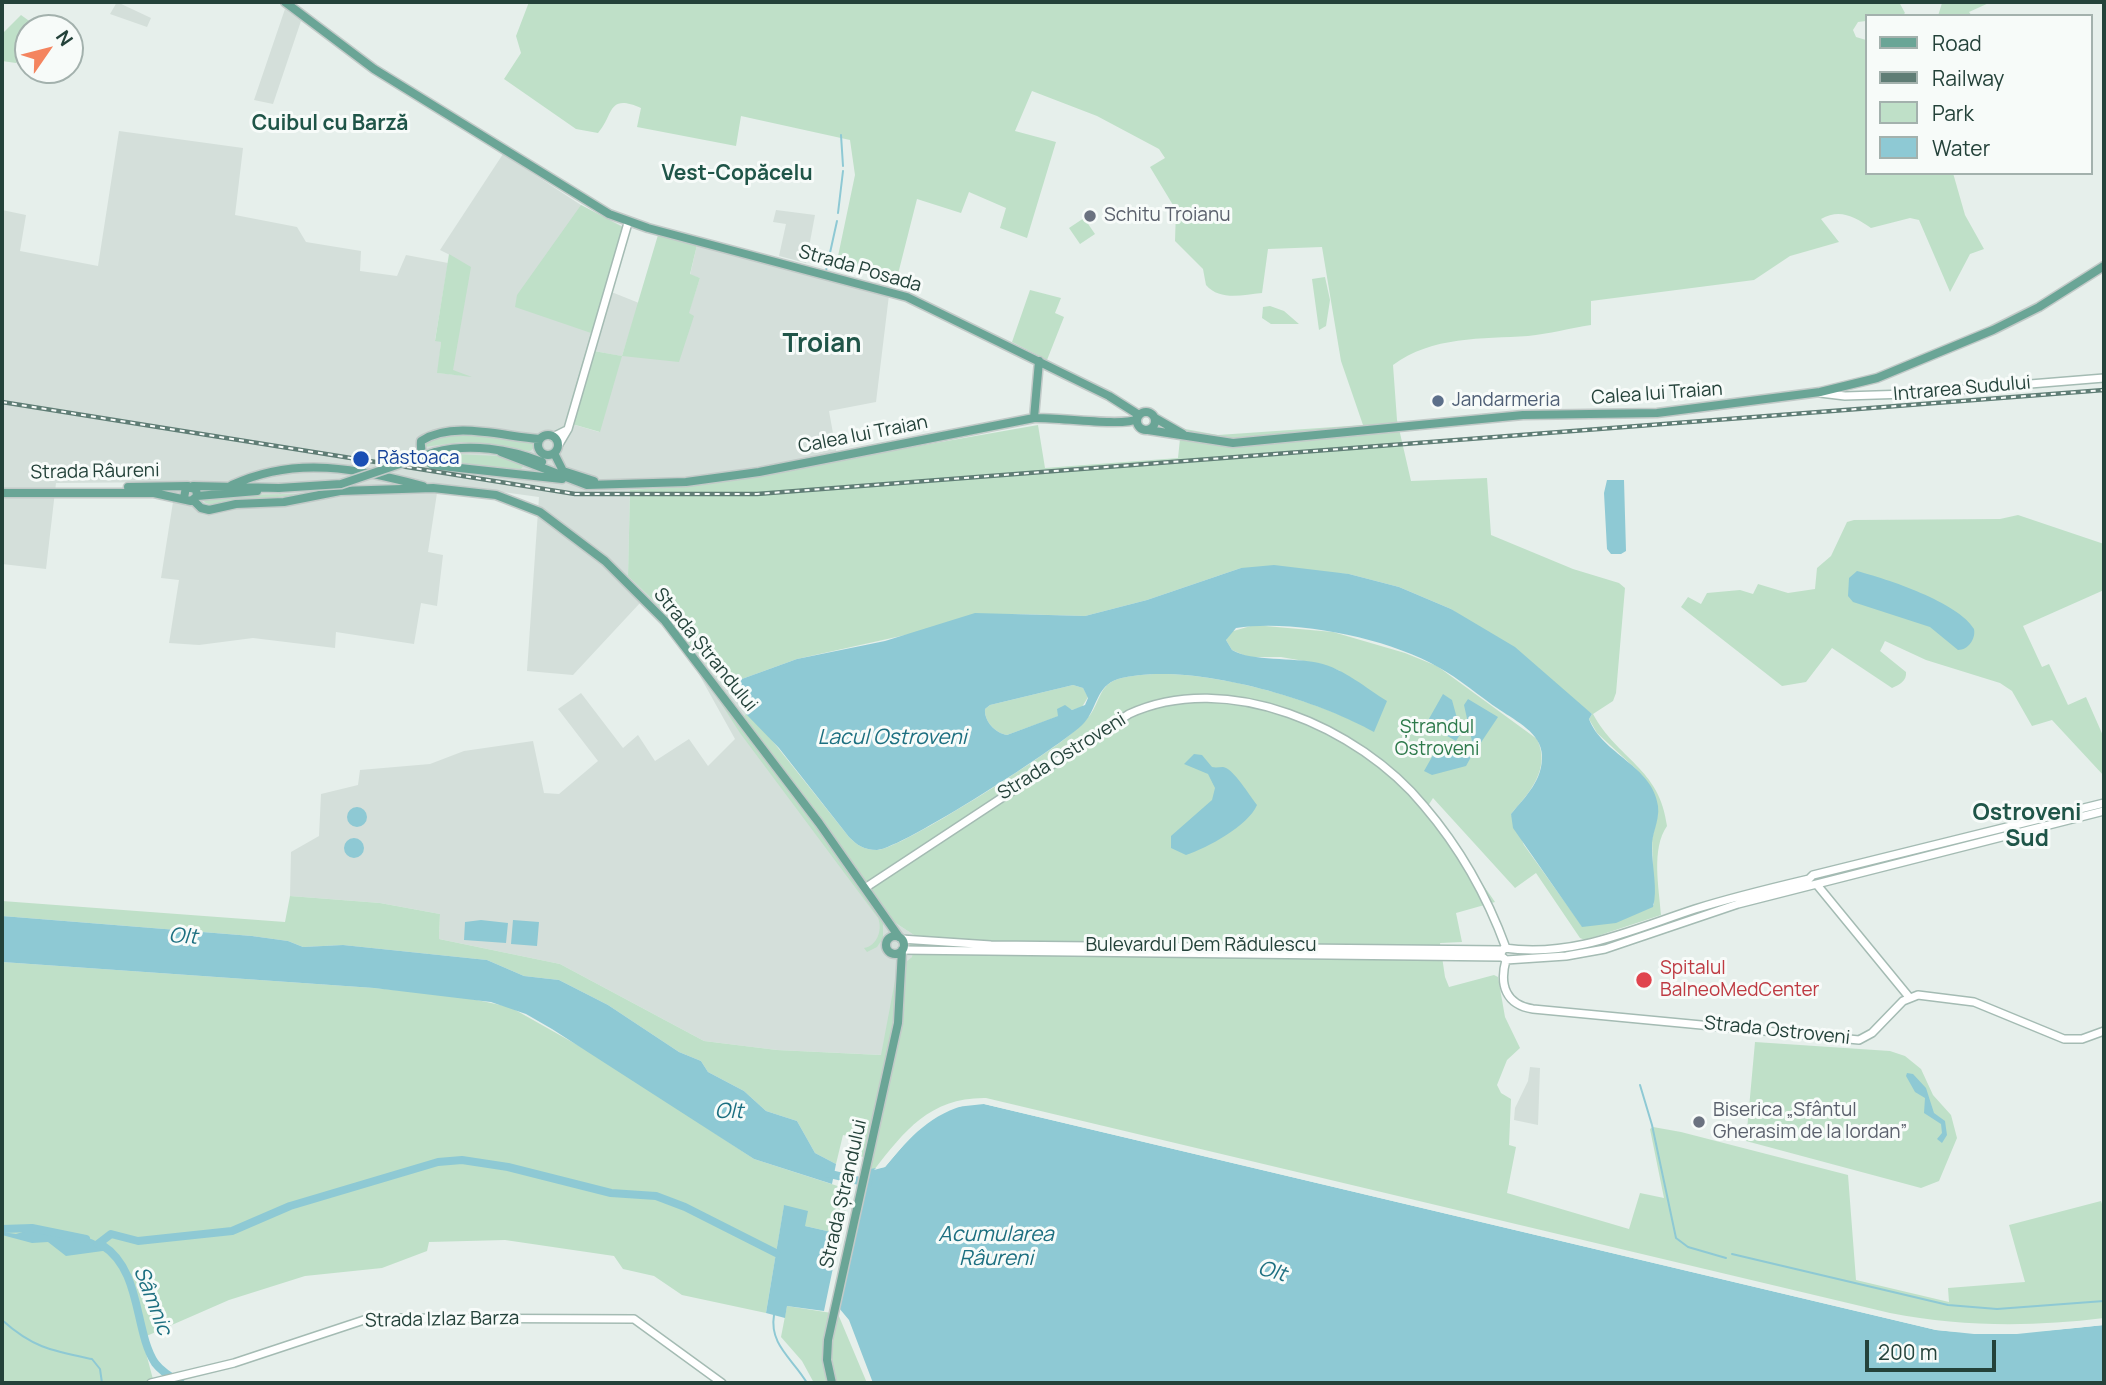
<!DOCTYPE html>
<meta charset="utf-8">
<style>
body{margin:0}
#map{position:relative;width:2106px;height:1385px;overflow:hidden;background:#e6efeb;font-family:Manrope,sans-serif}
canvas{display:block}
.frame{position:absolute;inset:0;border:4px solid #24423a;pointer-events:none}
.legend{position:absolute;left:1865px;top:14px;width:228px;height:161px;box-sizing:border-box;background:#f7fbf9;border:2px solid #a3b1ad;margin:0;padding:9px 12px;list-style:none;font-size:21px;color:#24423a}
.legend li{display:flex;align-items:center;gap:14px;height:35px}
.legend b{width:35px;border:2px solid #a3b1ad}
.north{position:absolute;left:14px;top:14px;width:70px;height:70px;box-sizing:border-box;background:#f7fbf9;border:2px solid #a3b1ad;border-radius:50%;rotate:55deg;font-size:19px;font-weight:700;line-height:28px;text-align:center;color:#24423a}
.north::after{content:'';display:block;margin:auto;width:24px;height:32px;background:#f4845f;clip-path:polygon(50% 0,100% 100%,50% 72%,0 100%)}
.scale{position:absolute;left:1865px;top:1340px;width:131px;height:32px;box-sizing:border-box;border:4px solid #24423a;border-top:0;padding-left:9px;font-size:21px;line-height:24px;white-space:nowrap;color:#24423a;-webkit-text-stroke:5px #f7fbf9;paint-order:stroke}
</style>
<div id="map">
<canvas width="2106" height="1385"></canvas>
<div class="frame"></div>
<ul class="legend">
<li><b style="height:9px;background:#6aa596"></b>Road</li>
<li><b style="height:9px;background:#5f7d75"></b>Railway</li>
<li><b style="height:19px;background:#bfe0c8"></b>Park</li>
<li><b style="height:19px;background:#8ec9d4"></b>Water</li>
</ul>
<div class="north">N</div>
<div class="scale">200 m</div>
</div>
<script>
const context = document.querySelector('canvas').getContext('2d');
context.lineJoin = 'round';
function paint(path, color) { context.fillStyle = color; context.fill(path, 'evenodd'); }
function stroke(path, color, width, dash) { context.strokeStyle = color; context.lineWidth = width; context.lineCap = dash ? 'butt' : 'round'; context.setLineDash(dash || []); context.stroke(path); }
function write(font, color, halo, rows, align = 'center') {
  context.font = font + ' Manrope,sans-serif'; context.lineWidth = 6; context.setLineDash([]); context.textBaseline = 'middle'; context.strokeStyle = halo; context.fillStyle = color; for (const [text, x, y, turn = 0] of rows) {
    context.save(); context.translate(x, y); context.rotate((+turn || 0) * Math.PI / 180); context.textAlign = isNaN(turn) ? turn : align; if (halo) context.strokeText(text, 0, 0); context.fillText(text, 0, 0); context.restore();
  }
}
paint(new Path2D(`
 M117 2 151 18 147 27 110 14Z
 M285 9 301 21 273 104 254 100Z
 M119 131 243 148 235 215 297 227 306 242 361 251 360 271 397 276 406 255 448 263 435 340 441 342 438 373 467 376 452 371 450 255 440 250 503 154 581 205 624 227 565 422 599 432 621 356 594 351 609 291 639 303 622 356 688 314 700 278 690 275 697 245 889 295 876 402 829 411 838 461 690 486 630 490 628 576 658 605 717 677 728 684 746 714 744 716 894 922 914 935 912 957 882 1055 777 1050 704 1041 560 964 439 939 440 914 380 903 290 896 291 852 319 836 321 794 358 785 360 770 430 764 464 751 533 741 544 793 559 794 598 761 558 709 581 693 623 748 638 735 655 761 689 739 708 766 735 739 696 669 664 627 640 603 573 675 527 671 539 497 495 491 490 496 437 493 428 552 443 555 437 606 421 603 414 644 336 632 335 648 253 638 199 645 169 643 179 580 161 578 173 502 172 482 56 483 46 569 2 564V210L26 215 20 251 98 266Z
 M776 210 815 215 806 263 779 256 786 224 773 222Z
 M1530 1067 1540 1068 1538 1125 1514 1120 1515 1108 1528 1081Z`), '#d4dfda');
paint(new Path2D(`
 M529 2H1899L1905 13 1902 16H1866V21L1858 22 1853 30 1856 37 1866 40V173H1953L1965 215 1984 249 1970 254 1950 292 1919 220 1910 218 1871 228C1855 217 1840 208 1821 219L1839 242 1790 256 1754 280 1591 301V325C1570 328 1549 334 1528 336 1482 339 1432 336 1393 365L1397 420 1411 481 1487 478 1491 535 1573 569 1619 583 1625 588 1616 693 1613 701 1593 714C1617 759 1660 768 1667 826 1651 849 1659 887 1661 915L1585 940 1580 938 1536 873 1515 888 1433 798 1428 806 1495 902 1456 913 1462 942 1440 943 1445 977 1449 987 1494 975 1498 977 1505 1017 1520 1048 1507 1060 1497 1085 1501 1093 1511 1099 1509 1145 1516 1147 1507 1193 1629 1229 1640 1193 1664 1198 1650 1129 1653 1127 1681 1132 1848 1175 1856 1280 1949 1302 1948 1288 2025 1282 2009 1225 2101 1201 2104 1210V1318C2032 1327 1962 1327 1890 1313L986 1098C931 1097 905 1130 874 1170L869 1169 871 1160 860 1156 863 1139 843 1135 836 1164 815 1153 797 1121 766 1111 744 1091 708 1072 701 1061 679 1052 608 1005 559 980 524 976 487 960 343 945 303 947 288 941 252 936 2 916V901L285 922 290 896 380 903 440 914 439 939 560 964 704 1041 777 1050 881 1055 897 970 912 957 913 947 909 944H913L914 935 894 922 744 716 746 714 759 724 849 837C857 845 864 850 877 850 902 849 1048 754 1071 734 1078 728 1085 721 1090 715 1100 702 1099 685 1118 679 1185 660 1314 698 1374 731L1340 671 1321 664 1281 657H1248L1232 650 1226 640 1230 632 1254 625 1333 632 1405 653 1437 666 1537 739C1551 769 1530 792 1511 814L1524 845 1582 926 1654 905 1652 839 1658 814 1653 792 1637 770 1597 733 1589 719 1592 714 1451 609 1399 587 1349 574 1241 568 1147 600 1085 616 1014 614 928 630 797 659 728 684 717 677 658 605 628 576 630 490 690 486 1038 425 1045 468 1178 458 1181 429 1134 401 1180 428 1218 435 1363 425 1341 361 1322 247 1268 249 1262 293C1242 295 1220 301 1206 285L1203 269 1175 241 1176 210 1150 167 1165 158 1159 149 1097 116 1032 91 1015 131 1056 142 1027 238 1000 228 1006 208 969 192 961 213 917 199 897 278 837 261 855 175 850 140 741 116 736 146 637 127 641 108C607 93 614 115 598 133L576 129 504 79 521 53 516 36Z
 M1948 2H1991L1969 12 1972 16H1938L1942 3Z
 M21 15 39 28H28V57L21 56 16 63 2 61V34Z
 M581 205 630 231 594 351 622 356 658 235 697 245 690 274 700 278 689 313 694 316 679 362 622 356 600 432 565 422 591 333 515 307 517 295Z
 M1084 218 1095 234 1080 244 1069 228Z
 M449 254 471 267 453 370 472 377 437 373 441 342 435 341Z
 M1325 277 1330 300 1326 326 1319 330 1312 279Z
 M1030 290 1061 298 1055 313 1064 317 1047 360 1012 342Z
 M1270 306 1284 311 1299 324H1271L1262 318 1263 307Z
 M468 434 527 440 532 441 535 447 530 451 461 442 424 447V442L440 435Z
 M454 454 498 456 522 463 523 466 521 469 437 464 429 459Z
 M303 494 211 505 204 502 206 499 235 495Z
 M2018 515 2104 544V590L2023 626 2042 667 2049 664 2068 705 2086 697 2104 738V776L2052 720 2032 726 2012 691 2000 683 1926 660 1885 641 1880 651 1906 672C1907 681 1899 685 1892 688L1832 648 1806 682 1782 686 1681 607 1688 597 1701 604 1707 593 1740 590 1753 594 1758 584 1788 593 1815 589 1817 568 1831 556 1847 522 1854 520 2000 519Z
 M1073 685 1083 688 1088 697 1082 707 1072 710 1066 707 1059 716 1007 735C995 733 984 721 985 709L990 705Z
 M711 688 820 830 883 920V938L877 947 867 952 864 948C877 946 883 930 878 918L740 733Z
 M2 962 374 988 458 996 510 1007 604 1060 754 1159 850 1190 840 1234 805 1226 784 1206 766 1313 682 1295 654 1276 623 1269 614 1256 505 1240 429 1242 427 1251 382 1268 305 1276 229 1300 142 1338 154 1383H2Z
 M1755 1042 1890 1051 1905 1056 1921 1069 1933 1095 1951 1115 1957 1138 1939 1181 1921 1188 1746 1141Z
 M787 1306 838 1314 867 1383H814L802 1361 781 1337Z`), '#bfe0c8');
paint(new Path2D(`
 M1607 480H1624L1626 551 1621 554H1611L1607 549 1604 493Z
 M1274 565 1349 574 1399 587 1451 609 1515 647 1592 714 1589 719C1602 754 1653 766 1658 806 1660 821 1651 834 1652 848 1652 867 1658 890 1653 907L1616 923 1582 927 1513 828 1511 814C1526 796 1543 780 1542 755 1541 733 1516 721 1500 710 1479 696 1460 679 1438 667 1388 638 1294 619 1236 628L1226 640 1232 650C1252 662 1293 657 1319 663 1344 669 1366 688 1387 701L1374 732C1314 698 1186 660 1118 679 1096 686 1097 709 1084 723 1065 744 901 849 877 850 864 850 857 845 849 837L779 748 746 714 728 684 797 659 885 641 975 613 1085 616 1147 600 1241 568ZM1073 685 1083 688 1088 698 1085 705 1072 710 1065 705 1057 709 1058 716 1007 735C995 733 984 721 985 709L990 705Z
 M1857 571C1887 579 1958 602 1974 629 1976 639 1968 650 1958 650L1930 627 1853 602 1848 596 1849 578Z
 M1443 694 1452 700 1461 733 1456 741 1426 724Z
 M1468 699 1498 717 1480 744 1472 741 1464 705Z
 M1441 741 1471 757 1466 766 1432 775 1424 771Z
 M1194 754 1202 755 1212 767C1216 768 1219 767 1223 767 1233 768 1250 796 1257 805 1248 826 1207 848 1186 855L1171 848V836L1212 800 1215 788 1208 774 1184 764Z
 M347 817a10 10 0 1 1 20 0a10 10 0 1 1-20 0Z
 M344 848a10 10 0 1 1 20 0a10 10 0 1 1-20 0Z
 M2 916 252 936 288 941 303 947 343 945 487 960 524 976 559 980 608 1005 679 1052 701 1061 708 1072 744 1091 766 1111 797 1121 815 1153 836 1164 832 1184 754 1159 552 1029 526 1014 491 1002 374 988 2 962Z
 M481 920 508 923 506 943 464 940 465 922Z
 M513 920 539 922 537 946 511 944Z
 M1913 1074 1926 1088 1934 1113 1945 1121 1947 1135 1942 1143 1937 1139 1942 1133 1941 1124 1924 1113 1925 1098 1915 1092 1906 1076 1907 1073Z
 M970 1104H984L1936 1330C1993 1336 2047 1331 2104 1325V1383H873L849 1320 839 1308 869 1169 885 1167C910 1137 931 1113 970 1104Z
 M784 1205 808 1211 805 1226 840 1234 824 1311 787 1306 785 1318 766 1313Z
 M29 1230C38 1231 48 1235 57 1235 80 1234 90 1236 110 1250L66 1256 48 1242 32 1243 2 1235V1232L16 1234Z`), '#8ec9d4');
paint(new Path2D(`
 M985 1100 1936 1326 1974 1330H2017L2104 1321V1325L2017 1334H1974L1936 1330 984 1104 956 1107 937 1115 913 1134 885 1167 874 1170 935 1112 955 1104Z`), '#e6efeb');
stroke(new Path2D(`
 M841 135 843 166
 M838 213 843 171
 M826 271 837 221
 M1640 1085 1652 1125 1676 1238 1688 1247 1726 1258
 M1732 1254 1948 1305 1997 1309 2104 1301
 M774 1315C769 1345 793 1359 807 1383
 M2 1320C33 1348 53 1351 92 1359L100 1369 102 1383`), '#8ec9d4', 2);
stroke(new Path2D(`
 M826 1173 868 1183
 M2 1229 32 1228 86 1239
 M98 1244 111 1234 138 1241 232 1231 290 1206 438 1162 462 1160 508 1167 611 1193 656 1196 685 1207 776 1253
 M102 1245C142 1270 134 1331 155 1363 161 1371 172 1378 181 1383`), '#8ec9d4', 8);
const secondary = new Path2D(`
 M1820 393 1845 396 1907 394 2104 378
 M553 437 567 430
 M558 446 568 429 628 223
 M1818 886 1909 997
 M865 888 1129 714C1227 669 1359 727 1424 806 1460 848 1487 896 1506 948
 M901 939 991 945 1501 950
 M902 950 1501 957
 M1506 960C1499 985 1506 1005 1533 1009L1859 1040 1872 1033 1903 1001 1918 995 1974 1002 2064 1039H2082L2104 1031
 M1506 960 1500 955 1504 948C1572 958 1631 930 1695 909 1733 897 1771 888 1809 879L1813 875 2104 803
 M1506 960 1566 956 1605 949 1738 904 2104 811
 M151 1383 234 1363 370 1318 634 1319 722 1383`);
const primary = new Path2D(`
 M285 2 374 69 609 214 648 228 907 297 1109 396 1139 415
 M1137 421a9 9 0 1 1 18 0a9 9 0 1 1-18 0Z
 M1034 418 1039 361
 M1155 418 1183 434
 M1148 430 1233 443 1523 415 1657 413 1820 392 1877 378 1993 330 2039 307 2104 266
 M538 445a10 10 0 1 1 20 0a10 10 0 1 1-20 0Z
 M540 439C504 437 454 420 421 441 420 451 423 459 432 465L562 479
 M435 452C470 443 509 449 542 462
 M501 452 587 485 686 482 759 472 1034 418C1057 417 1123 427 1137 419
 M554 453 563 471
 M563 471 594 481
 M232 485C297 455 357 469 423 486
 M193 486 279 488
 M128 487 188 486
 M2 493H154L191 501 197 496 196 489 186 487 184 498
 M197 496 257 491
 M193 500 201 508 209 510 236 504 284 502 340 491 433 488 496 495 540 512 605 561 665 621 819 823 899 937
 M886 945a9 9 0 1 1 18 0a9 9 0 1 1-18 0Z
 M832 1383 827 1360 828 1340 898 1023 902 950`);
stroke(secondary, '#a4bbb3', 10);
stroke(primary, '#c2cac8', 11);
stroke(secondary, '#fff', 7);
stroke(primary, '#6aa596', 8);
const rail = new Path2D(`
 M2 402 575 494H757L2104 390`);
stroke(rail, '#5f7d75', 4.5);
stroke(rail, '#f7fbf9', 2, [5]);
const primaryBridge = new Path2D(`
 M279 488 341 484 435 452`);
stroke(primaryBridge, '#c2cac8', 11, []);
stroke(primaryBridge, '#6aa596', 8);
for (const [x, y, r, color] of [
 [1090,216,7,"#6b7280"],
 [1438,401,7,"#5c6f8a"],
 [361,459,9,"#1a4fb4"],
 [1644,980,9,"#e0444e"],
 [1699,1122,7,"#6b7280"]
]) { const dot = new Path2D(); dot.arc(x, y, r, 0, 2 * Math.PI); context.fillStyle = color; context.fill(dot); stroke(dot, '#f7fbf9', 2.5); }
write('19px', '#5b616d', '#f7fbf9', [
 ["Schitu Troianu",1104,216],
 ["Biserica „Sfântul",1713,1111],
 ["Gherasim de la Iordan”",1713,1133]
], 'left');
write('19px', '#24423a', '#f7fbf9', [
 ["Strada Posada",860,269,16],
 ["Intrarea Sudului",1962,389,-5],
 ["Calea lui Traian",1657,394,-4],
 ["Calea lui Traian",863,435,-11],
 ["Strada Râureni",95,472,-1],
 ["Strada Ștrandului",705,650,51],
 ["Strada Ostroveni",1062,757,-32],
 ["Bulevardul Dem Rădulescu",1201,946],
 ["Strada Ostroveni",1777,1031,6],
 ["Strada Ștrandului",844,1194,-77],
 ["Strada Izlaz Barza",442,1320,-1]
]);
write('19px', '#4e5e75', '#f7fbf9', [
 ["Jandarmeria",1452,401]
], 'left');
write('19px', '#164399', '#f7fbf9', [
 ["Răstoaca",377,459]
], 'left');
write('19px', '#2d7a4b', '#f7fbf9', [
 ["Ștrandul",1437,728],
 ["Ostroveni",1437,750]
]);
write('19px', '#be3a42', '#f7fbf9', [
 ["Spitalul",1660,969],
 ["BalneoMedCenter",1660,991]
], 'left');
write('bold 21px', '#1f5548', '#f7fbf9', [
 ["Cuibul cu Barză",330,124],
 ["Vest-Copăcelu",737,174]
]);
write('italic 21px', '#1c6f80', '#f7fbf9', [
 ["Lacul Ostroveni",892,738],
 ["Olt",183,937,4],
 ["Olt",729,1112],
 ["Acumularea",996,1235],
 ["Râureni",996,1259],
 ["Olt",1272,1272,15],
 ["Sâmnic",152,1301,69]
]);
write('bold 23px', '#1f5548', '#f7fbf9', [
 ["Ostroveni",2027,814],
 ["Sud",2027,840]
]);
write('bold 26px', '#1f5548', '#f7fbf9', [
 ["Troian",822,345]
]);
</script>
